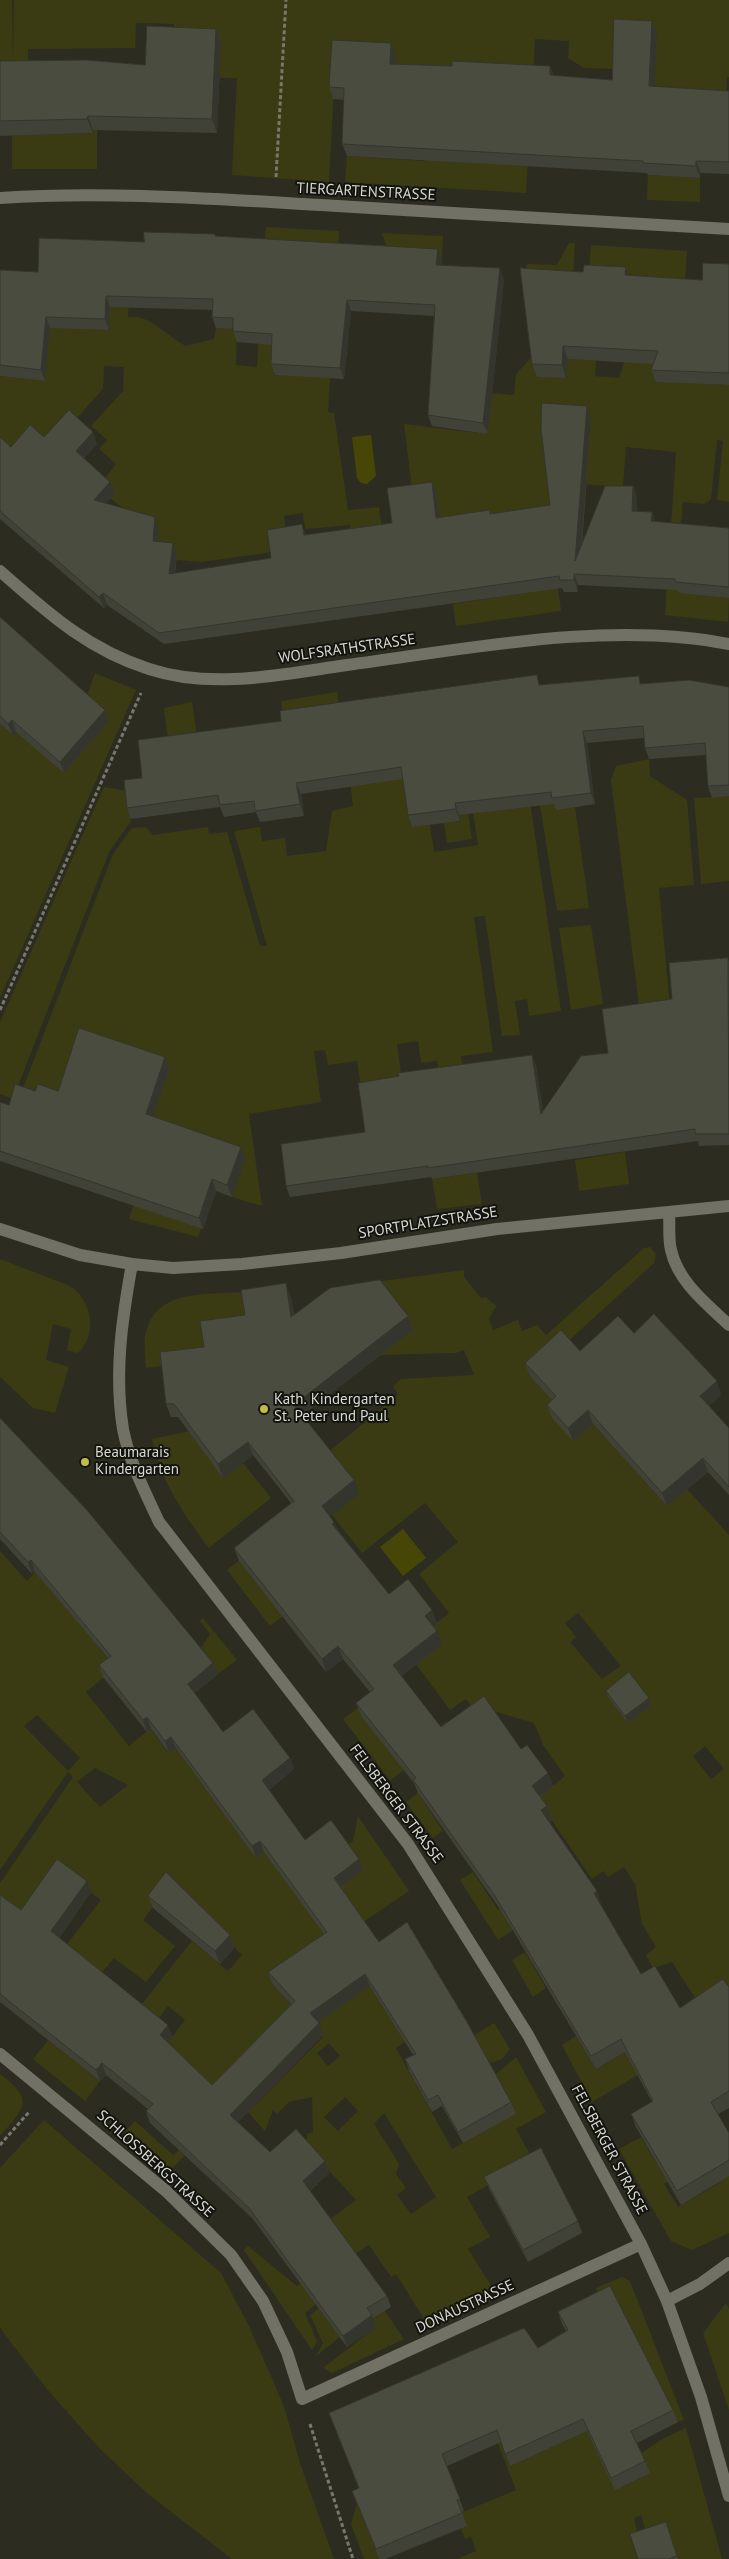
<!DOCTYPE html>
<style>
body{margin:0}
canvas{display:block;background:#2c2c21}
</style>
<canvas width="729" height="2559"></canvas>
<script>
const context = document.querySelector('canvas').getContext('2d');
context.lineJoin = 'round';
function paint(path, color) { context.fillStyle = color; context.fill(path, 'evenodd'); }
function stroke(path, color, width, dash) { context.strokeStyle = color; context.lineWidth = width; context.lineCap = dash ? 'butt' : 'round'; context.setLineDash(dash || []); context.stroke(path); }
function write(font, color, halo, rows, align = 'center') {
  context.font = font + ' "PT Sans",sans-serif'; context.lineWidth = 4; context.setLineDash([]); context.textBaseline = 'middle'; context.strokeStyle = halo; context.fillStyle = color; for (const [text, x, y, turn = 0] of rows) {
    context.save(); context.translate(x, y); context.rotate((+turn || 0) * Math.PI / 180); context.textAlign = isNaN(turn) ? turn : align; if (halo) context.strokeText(text, 0, 0); context.fillText(text, 0, 0); context.restore();
  }
}
paint(new Path2D(`
 M0 0H12L13 56 14 0H729V77H727L726 94 654 93 642 70 584 68 568 58 569 41 535 39 526 193 345 182 347 156 425 161 427 126 336 52 329 182 232 175 237 78H219L174 41V24L136 23 135 48 28 49V135L92 133 93 130H97V169H12V126L0 130Z
 M648 175 700 178V202L647 200Z
 M266 227 339 231 338 254 264 250Z
 M382 233 443 236 442 260 389 256Z
 M569 243H575L571 313 562 312 567 369 568 359 596 360 595 376 619 378 625 360 589 268 591 245 687 251 681 344 703 384 729 385V502L717 500 723 441 717 440 711 499 704 504 683 502 680 534 729 598 728 622 665 615 676 452 626 447 623 487 570 483 556 525 467 545 413 497 404 424 479 433 492 393 514 395 516 374 541 347 522 280 527 264 557 265Z
 M112 251 129 301 128 317C151 314 166 336 186 346L214 339 216 328 237 329 236 365 257 367 259 334 330 350 348 351 345 364H331L328 412 334 413 348 510 379 507 383 537 352 541 350 525 305 529 303 513 284 516 287 539 273 552 201 562 177 560 157 553 135 518 110 498 102 482 116 464 99 449 107 440 91 426 123 391 124 367 104 366 103 389 73 422 15 458 0 445V376L45 381 41 311 58 327 109 330Z
 M558 588 561 611 456 626 453 604Z
 M95 673 136 690 0 998V724L13 735 85 701Z
 M337 692 340 714 284 723 281 701Z
 M192 702 198 744 169 748 164 708Z
 M649 759 650 776 687 800 694 885 659 888 671 1018 642 1030 611 780 616 766Z
 M405 772 412 826 430 825 434 852 478 845 469 784 529 795 561 1011 529 1016 527 999 515 1001 520 1035 502 1036 485 916 474 917 493 1052 461 1056 464 1076 440 1080 437 1061 421 1063 418 1041 397 1044 403 1088 362 1094 357 1061 328 1065 325 1050 314 1051 321 1102 249 1114 262 1206 232 1197 245 1159 230 1153 198 1237 129 1219 145 1169 117 1087 20 1096 113 854 132 828 146 827 153 835 208 827 209 834 227 832 260 946H267L234 831 260 827 262 841 285 838 287 856 326 851 332 811 353 806 350 780Z
 M463 777 472 839 447 843 444 823 460 821 458 802Z
 M104 787 128 791 131 821 109 852 13 1099 0 1094V1022Z
 M538 793 575 807 589 908 557 911Z
 M729 796V881L701 884 694 798Z
 M591 925 603 1004 571 1010 559 928Z
 M625 1152 629 1184 579 1191 575 1160Z
 M477 1173 482 1204 437 1209 432 1179Z
 M650 1247 656 1254 654 1263 554 1354 593 1424 667 1506 676 1498 678 1479 729 1535V1993L708 2018 672 1962 653 1968 646 1955 656 1947 642 1924 635 1884 624 1867 608 1877 604 1871 592 1879 537 1799 565 1776 543 1745 534 1723 490 1710 479 1717 466 1699 450 1710 416 1664 441 1645 429 1629 449 1613 419 1574 458 1542 425 1503 362 1553 332 1515 359 1493 327 1453 398 1395 393 1386 401 1379 474 1375 464 1350 456 1353 380 1355 413 1329 337 1287 464 1270V1277L481 1298 486 1297 496 1306 489 1319 493 1330 518 1320 522 1331 537 1325 546 1335 644 1248ZM578 1613 621 1666 602 1679 570 1642 576 1637 565 1623ZM705 1746 724 1769 711 1779 693 1756Z
 M0 1259 70 1286C91 1300 98 1331 80 1351L76 1353 67 1350 71 1329 53 1324 46 1360 69 1367 55 1413 33 1408 0 1377Z
 M243 1292 250 1328 209 1360 146 1368C145 1358 144 1347 145 1337 153 1288 206 1295 243 1292Z
 M195 1430 223 1478 243 1463 271 1498 209 1548C182 1512 162 1483 152 1439Z
 M0 1551 27 1581 36 1571 107 1657 162 1610 134 1652 86 1692 129 1746 150 1729 169 1753 178 1746 246 1844 254 1839 269 1859 298 1838 303 1844 346 1846 353 1841 358 1816 409 1891 272 1984 299 2013 220 2094 158 2055 185 2020 168 2006 155 2023 138 2009 192 1941 228 1971 242 1955 179 1893 170 1885 143 1920 175 1946 146 1982 114 1958 98 1977 64 1948 101 1900 62 1871 25 1922 0 1904V1883L73 1777 68 1772 0 1870ZM37 1715 80 1758 68 1771 24 1726ZM95 1768 128 1785 100 1807 77 1782Z
 M239 1561 269 1599 289 1611 270 1626 227 1570Z
 M203 1618 237 1660 218 1674 199 1651 210 1634 200 1621Z
 M374 1696 424 1737 447 1721 456 1734 390 1780 343 1719Z
 M418 1793 443 1831 433 1838 406 1802Z
 M473 1872 498 1910 551 1875 567 1896 498 1940 460 1880Z
 M525 1952 546 1988 533 1997 512 1960Z
 M376 1958 405 2042 396 2048 452 2149 515 2114 495 2075 516 2057 546 2112 516 2129 533 2160 467 2197 490 2237 468 2249 498 2297 429 2327 396 2274 391 2277 369 2245 353 2255 328 2221 356 2200 301 2140 307 2139V2134L313 2132 312 2097 289 2102 277 2114 273 2110 265 2131 248 2112 323 2037 313 2026 358 1994ZM329 2043 340 2056 328 2066 317 2053ZM345 2097 358 2111 338 2131 324 2117ZM384 2113 436 2197 411 2214 397 2195 406 2188 396 2174 399 2164 374 2124Z
 M494 2023 510 2049 502 2059 488 2064 473 2036Z
 M576 2036 596 2069 625 2052 638 2075 592 2102 562 2045Z
 M48 2040 100 2081 85 2101 33 2059Z
 M0 2074C34 2099 26 2107 0 2136Z
 M44 2120 221 2273 249 2326 284 2406 300 2463 334 2559H232L148 2494 99 2448 46 2388 3 2332 0 2327V2168Z
 M135 2121 173 2155 179 2150 185 2155 168 2173 123 2134Z
 M641 2137 668 2182 664 2184 678 2207 719 2183 729 2145V2233L692 2250 671 2241 619 2149Z
 M248 2246 297 2286 301 2283 317 2303 305 2313 317 2342 312 2350 244 2250Z
 M622 2277 630 2281 684 2420 678 2422 603 2304 596 2288Z
 M726 2303 729 2309V2410L703 2333Z
 M362 2307 385 2311 404 2339 332 2373 323 2368 376 2327Z
 M319 2308 340 2337 316 2356 323 2343 310 2315Z
 M491 2426 587 2430 616 2490 640 2454 662 2439 686 2428 722 2559H678L668 2529 647 2536 641 2515 634 2518 639 2538 638 2559H457L476 2551 471 2537 465 2539 456 2515 516 2490Z
 M357 2503 379 2559H364L351 2524Z`), '#3a3a13');
paint(new Path2D(`
 M371 435 376 476 367 484 361 483 357 478 352 437Z
 M403 1529 426 1558 403 1576 380 1547Z`), '#464607');
stroke(new Path2D(`
 M276 177 286 0
 M0 1010 141 693
 M0 2145 29 2112
 M310 2424 353 2559`), '#78786f', 3, [4, 2.5]);
stroke(new Path2D(`
 M0 198C106 191 215 199 321 205 457 213 593 222 729 229
 M0 571C48 613 87 649 149 669 213 690 283 674 347 665 467 649 609 620 729 644
 M669 1212C670 1224 668 1238 671 1250 678 1282 707 1304 729 1325
 M0 1229 80 1255 132 1264 173 1268 242 1264 341 1253 497 1229 729 1206
 M132 1264C122 1319 114 1373 123 1429 129 1461 145 1492 159 1522L408 1844 528 2035 641 2244 667 2301 701 2397 729 2496
 M0 2054 166 2191 231 2255 263 2301 287 2352 302 2399 641 2244
 M667 2301 700 2284 729 2263`), '#717265', 12);
paint(new Path2D(`
 M216 29 221 43 217 133 93 130V133L0 136V61L145 65Z
 M657 33 654 87 729 91V174L701 173 700 178 648 175 647 173 347 156 342 144 344 100 333 99 329 87 396 55 395 64 452 66H550L554 76 612 80Z
 M215 234V236L442 260 441 265 504 279 488 434 432 426 428 415 434 316 351 311 344 379 275 375 271 364 272 345 237 342 233 331V329L216 328 212 317V310L110 307 109 330 50 328 45 381 0 376V270L38 272 144 242Z
 M729 264V385L656 382 651 370 653 364 568 359 566 378 537 377 532 364 629 276 702 280Z
 M587 406 591 418 582 545 633 486 637 497V511L652 512 655 522 729 528V598L679 593 678 590 578 585V592H564L562 588 164 644 107 605 104 608 0 519V437L11 447 44 437 97 444 84 458 115 493 106 503 159 529 158 541 177 554 175 574 271 558 306 535 392 523 432 482 436 494 439 518 489 510 491 514 550 505Z
 M0 617 109 721 64 773 16 732 13 735 0 724Z
 M641 683 729 687V796L712 798 708 786 706 755 649 759 645 748 644 738 587 743 595 804 556 810 554 804 459 815 460 821 412 827 408 815 403 779 301 794 304 816 260 822 256 812 224 817 220 807 131 819 127 808 142 778 281 721 541 684Z
 M729 960V1145L699 1146 698 1141 432 1179 431 1177 290 1197 286 1186 365 1132 532 1055 536 1066 543 1111 608 1053 672 999Z
 M165 1057 169 1069 153 1117 245 1159 232 1197 216 1191 203 1229 0 1161V1102L9 1105 35 1091H58Z
 M291 1297 294 1315 408 1316 413 1330 303 1415 359 1494 330 1516 338 1530 389 1594 437 1623 433 1626 442 1645 401 1676 441 1727 521 1749 548 1773 553 1786 540 1797 547 1806 552 1820 549 1822 601 1904V1905L641 1974 680 2008 729 1987V2108L718 2114 729 2133V2176L681 2205 636 2127 631 2114 652 2102 625 2052 596 2069 500 1909 418 1793 414 1783 361 1716 356 1703 370 1692 343 1659 326 1672 239 1561 234 1548 291 1503 253 1455 223 1478 178 1417H171L166 1404 204 1347 245 1315Z
 M634 1333 721 1395 709 1406 729 1428V1495L708 1472 667 1506 593 1424 573 1441 552 1418 547 1405 552 1400 530 1376 525 1363 580 1351Z
 M0 1418 218 1674 195 1693 223 1732 290 1758 294 1769 269 1790 305 1840 363 1870 341 1887 379 1942 511 2102 516 2114 463 2143 442 2106 432 2112 409 2071 405 2059 413 2055 370 1986 318 2022 323 2035 238 2122 270 2152 325 2161 329 2173 310 2191 387 2296 391 2307 373 2318 376 2327 347 2347 253 2219 150 2123 146 2111 148 2109 106 2075 100 2081 0 2002V1895L21 1910 87 1881 91 1892 59 1938 172 2037 168 2042 212 2085 291 2004 272 1984 268 1972 324 1934 269 1859 264 1852 256 1858 176 1748 169 1753 151 1729 147 1732 103 1677 99 1665 108 1658 35 1572 32 1574 0 1539Z
 M606 1691 651 1705 628 1723 608 1697Z
 M148 1896 230 1935 235 1947 220 1964 153 1908Z
 M484 2177 578 2221 582 2233 528 2262 489 2189Z
 M558 2312 673 2410 678 2422 637 2443 645 2461 650 2473 615 2490 587 2431 510 2466 501 2442 447 2466 464 2511 462 2512 467 2526 385 2559H379L352 2491 359 2488 329 2413 538 2348 566 2331 562 2324Z
 M668 2529 678 2559H638Z`), '#404137');
paint(new Path2D(`
 M652 21 657 33 654 99 649 86Z
 M216 29 221 43 217 133 212 119Z
 M391 43 396 55 394 76 390 64Z
 M550 66 555 79 550 75Z
 M88 116 93 130V133L87 119Z
 M696 161 701 173 700 178 696 166Z
 M438 249 442 260 440 276 436 265Z
 M626 267 630 280 625 275Z
 M500 268 504 279 488 434 483 423Z
 M106 296 110 307 109 330 105 319Z
 M347 300 351 311 344 379 340 368Z
 M46 317 50 328 45 381 41 370Z
 M563 346 568 359 566 378 562 365Z
 M587 406 591 418 579 573 575 561Z
 M93 432 97 444 80 462 76 451Z
 M110 482 115 493 98 512 94 500Z
 M432 482 436 494 441 530 436 518Z
 M633 486 637 497V523L632 511Z
 M652 512 656 524 651 521Z
 M155 517 159 529 157 553 153 541Z
 M302 524 306 536 304 535Z
 M173 543 177 554 173 586 169 574Z
 M574 574 578 585V592L574 580Z
 M103 593 107 605 104 608 99 597Z
 M105 710 109 721 64 773 60 762Z
 M12 720 16 732 13 735 8 724Z
 M583 731 587 743 595 804 591 793Z
 M296 783 301 794 304 816 300 804Z
 M455 803 459 815 460 821 456 809Z
 M532 1055 536 1066 545 1125 541 1114Z
 M165 1057 169 1069 150 1126 146 1114Z
 M241 1147 245 1159 232 1197 227 1185Z
 M212 1179 216 1191 203 1229 199 1218Z
 M286 1283 291 1297 295 1330 291 1317Z
 M408 1316 413 1330 299 1418 294 1405Z
 M717 1381 721 1395 705 1410 700 1396Z
 M588 1410 593 1424 573 1441 568 1428Z
 M248 1442 253 1455 223 1478 218 1464Z
 M703 1458 708 1472 667 1506 662 1493Z
 M354 1480 359 1494 327 1519 322 1506Z
 M334 1522 339 1535 332 1524Z
 M31 1560 35 1572 32 1574 28 1562Z
 M432 1610 437 1623 429 1629 425 1616Z
 M437 1631 442 1645 398 1678 393 1665Z
 M338 1646 343 1659 326 1672 322 1659Z
 M213 1663 218 1674 192 1696 188 1684Z
 M649 1698 651 1705 628 1723 625 1716Z
 M147 1717 151 1729 147 1732 143 1720Z
 M171 1737 176 1748 169 1753 165 1741Z
 M290 1758 294 1769 266 1792 262 1780Z
 M548 1773 553 1786 537 1799 532 1786Z
 M547 1806 552 1820 546 1824 541 1810Z
 M260 1841 264 1852 256 1858 252 1846Z
 M359 1859 363 1870 338 1889 334 1878Z
 M87 1881 91 1892 55 1943 51 1931Z
 M597 1891 601 1904 599 1906 594 1893Z
 M230 1935 235 1947 220 1964 215 1951Z
 M365 1974 370 1986 314 2024 310 2013Z
 M319 2023 323 2035 234 2126 230 2115Z
 M168 2025 172 2037 164 2047 160 2035Z
 M102 2063 106 2075 100 2081 96 2070Z
 M325 2161 329 2173 307 2193 303 2181Z
 M372 2315 376 2327 347 2347 343 2336Z`), '#34352d');
const building = new Path2D(`
 M614 19 652 21 649 86 729 91V162L696 161V166L643 163V161L342 144 344 88 329 87 332 40 391 43 390 64 452 66V61L550 66V75L612 80Z
 M147 26 216 29 212 119 88 116 87 119 0 121V61L86 60 145 65Z
 M144 232 215 234V236L438 249 436 265 500 268 483 423 428 415 435 305 347 300 340 368 271 364 272 334 233 331V318L212 317 213 299 106 296 105 319 46 317 41 370 0 365V270L38 272 39 238 144 242Z
 M703 263 729 264V373L651 370 658 351 563 346 562 365 532 364 520 268 583 272 584 265 626 267 625 275 702 280Z
 M542 403 587 406 575 561 605 486H633L632 511 652 512 651 521 729 528V587L675 582V579L574 574V580H560L559 576 159 633 103 593 99 597 0 511V437L11 447 30 425 44 437 69 410 93 432 76 451 110 482 94 500 155 517 153 541 173 543 169 574 271 558 267 530 302 524 304 535 392 523 387 488 432 482 436 518 489 510 490 514 550 505 541 429Z
 M0 617 105 710 60 762 12 720 8 724 0 716Z
 M537 675 539 685 639 676 640 684 689 680 729 687V785L708 786 705 743 645 748 643 726 583 731 591 793 552 798 551 792 455 803 456 809 408 815 401 767 296 783 300 804 255 811 254 801 220 805 218 795 127 808 124 780 142 778 138 740 281 721 280 711Z
 M728 958 729 1134H695V1129L428 1168V1166L286 1186 281 1144 365 1132 358 1083 399 1076 398 1073 532 1055 541 1114 581 1056 608 1053 602 1009 672 999 669 963Z
 M79 1028 165 1057 146 1114 241 1147 227 1185 212 1179 199 1218 0 1151V1102L9 1105 15 1084 35 1091 38 1084 58 1091Z
 M380 1280 408 1316 294 1405 354 1480 322 1506 334 1522 332 1524 389 1594 408 1579 432 1610 425 1616 437 1631 393 1665 441 1727 484 1696 521 1749 527 1745 548 1773 532 1786 547 1806 541 1810 597 1891 594 1893 641 1974 655 1966 680 2008 723 1979 729 1987V2091L711 2102 729 2133V2160L677 2191 631 2114 653 2101 621 2039 591 2056 495 1896 413 1780 416 1778 356 1703 374 1689 338 1646 322 1659 234 1548 294 1501 248 1442 218 1464 174 1404H166L160 1352 204 1347 200 1321 245 1315 241 1290 286 1283 291 1317 330 1288Z
 M654 1314 717 1381 700 1396 729 1428V1487L703 1458 662 1493 588 1410 568 1428 547 1405 556 1396 525 1363 561 1330 580 1351 618 1316 634 1333Z
 M0 1418 87 1510 213 1663 188 1684 223 1732 253 1709 290 1758 262 1780 305 1840 331 1820 359 1859 334 1878 379 1942 407 1922 467 2022 511 2102 458 2132 438 2095 428 2100 405 2059 416 2054 365 1974 310 2013 319 2023 230 2115 270 2152 296 2129 325 2161 303 2181 387 2296 367 2308 372 2315 343 2336 249 2208 146 2111 153 2104 102 2063 96 2070 0 1994V1895L21 1910 57 1859 87 1881 51 1931 168 2025 160 2035 212 2085 295 2001 268 1972 327 1932 265 1847 260 1841 252 1846 171 1737 165 1741 147 1717 143 1720 99 1665 111 1656 31 1560 28 1562 0 1532Z
 M629 1672 649 1698 625 1716 606 1691Z
 M166 1872 230 1935 215 1951 148 1896Z
 M541 2148 578 2221 523 2250 484 2177Z
 M610 2286 673 2410 631 2431 645 2461 611 2478 583 2419 505 2454 497 2430 442 2454 460 2499 457 2500 462 2513 376 2549 352 2491 359 2488 329 2413 524 2328 538 2348 568 2330 558 2312Z
 M666 2522 677 2556 668 2559H638L630 2534Z`);
paint(building, '#4b4c40');
stroke(building, '#34352d', 1);
for (const [x, y, r, color] of [
 [264,1409,5,"#bebe42"],
 [85,1462,5,"#bebe42"]
]) { const dot = new Path2D(); dot.arc(x, y, r, 0, 2 * Math.PI); context.fillStyle = color; context.fill(dot); stroke(dot, '#14140f', 2); }
write('15px', '#d8d9d2', '#14140f', [
 ["TIERGARTENSTRASSE",366,192,3],
 ["WOLFSRATHSTRASSE",347,649,-8],
 ["SPORTPLATZSTRASSE",428,1223,-9],
 ["FELSBERGER STRASSE",396,1804,53],
 ["FELSBERGER STRASSE",609,2150,62],
 ["SCHLOSSBERGSTRASSE",155,2164,42],
 ["DONAUSTRASSE",465,2307,-25]
]);
write('15px', '#d8d9d2', '#14140f', [
 ["Kath. Kindergarten",274,1400],
 ["St. Peter und Paul",274,1417],
 ["Beaumarais",95,1453],
 ["Kindergarten",95,1470]
], 'left');
</script>
